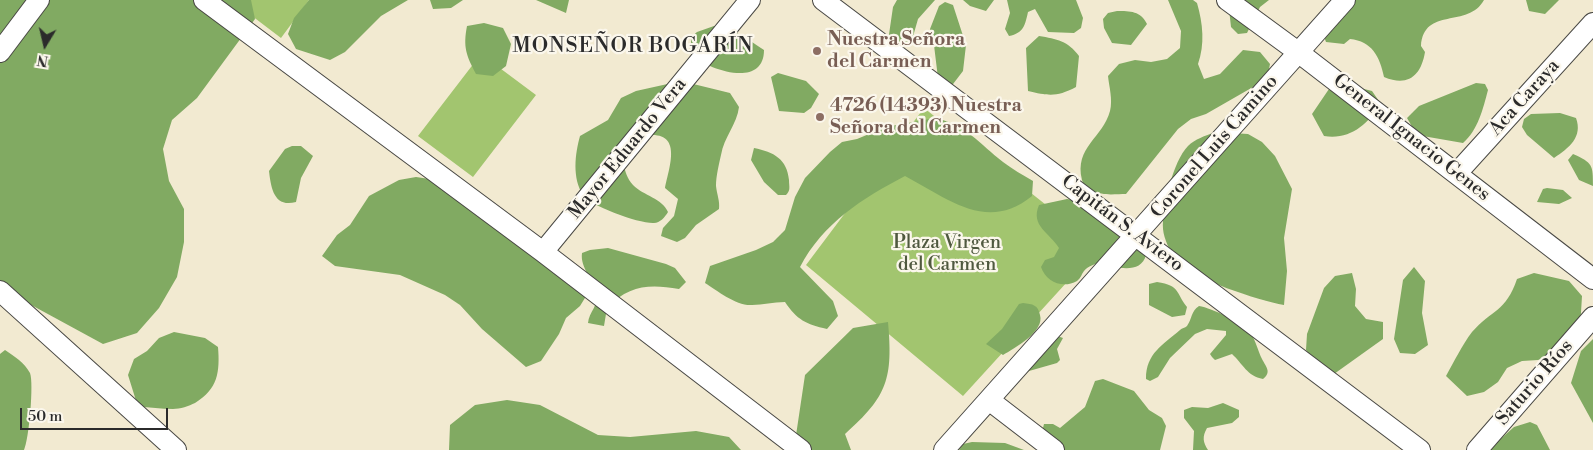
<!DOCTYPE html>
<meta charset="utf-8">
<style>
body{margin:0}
#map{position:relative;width:1593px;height:450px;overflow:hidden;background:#f2ead1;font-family:"Libre Bodoni",serif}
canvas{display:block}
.north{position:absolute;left:20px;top:20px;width:50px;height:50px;-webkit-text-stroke:4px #fbf7ec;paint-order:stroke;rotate:189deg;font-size:14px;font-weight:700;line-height:20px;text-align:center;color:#2b2b2b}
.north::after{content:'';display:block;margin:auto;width:18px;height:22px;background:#2b2b2b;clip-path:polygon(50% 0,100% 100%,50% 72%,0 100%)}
.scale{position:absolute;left:20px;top:408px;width:148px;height:22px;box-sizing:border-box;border:2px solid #2b2b2b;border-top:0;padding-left:6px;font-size:15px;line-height:18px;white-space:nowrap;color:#2b2b2b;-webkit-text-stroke:4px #fbf7ec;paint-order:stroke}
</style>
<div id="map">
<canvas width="1593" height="450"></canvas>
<div class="north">N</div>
<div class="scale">50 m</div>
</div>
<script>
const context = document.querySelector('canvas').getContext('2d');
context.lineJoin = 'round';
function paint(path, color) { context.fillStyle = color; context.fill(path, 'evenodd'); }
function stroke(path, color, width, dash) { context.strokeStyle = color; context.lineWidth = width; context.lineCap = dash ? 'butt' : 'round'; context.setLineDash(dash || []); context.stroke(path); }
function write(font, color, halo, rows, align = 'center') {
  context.font = font + ' "Libre Bodoni",serif'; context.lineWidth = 4.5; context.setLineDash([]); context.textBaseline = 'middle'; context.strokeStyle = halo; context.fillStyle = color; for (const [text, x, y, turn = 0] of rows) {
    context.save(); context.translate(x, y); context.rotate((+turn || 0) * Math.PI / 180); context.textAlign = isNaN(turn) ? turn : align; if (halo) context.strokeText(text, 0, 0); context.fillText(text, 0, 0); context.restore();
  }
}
paint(new Path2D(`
 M231 0H309L281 38Z
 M481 54 536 95 473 177 418 136Z
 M924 108 1099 247 963 396 806 265Z`), '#a2c56f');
paint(new Path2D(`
 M0 0H251L255 19 197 98 172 120 163 149 169 181 184 209V242L177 277 159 308 137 333 103 344 0 288Z
 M309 0H408L381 16 345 52 330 60 296 49 288 34 294 18Z
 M430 0H463L451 8 433 9Z
 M536 0H569L566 13Z
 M897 0H935L918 19 912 40 887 48 893 7Z
 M963 0H994L986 11 970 6Z
 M1007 0H1076L1083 18 1081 28 1074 33 1048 32 1035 9 1028 12C1025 25 1024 33 1009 36L1005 29 1010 13Z
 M1168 0H1193L1197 3C1203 24 1205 44 1198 64L1204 79 1220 74 1243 50 1260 52 1270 64 1267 79 1206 114 1191 119 1178 129 1126 194C1112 194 1087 198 1082 180 1074 147 1103 138 1110 111 1113 100 1109 86 1108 76L1119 64 1135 60 1151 62 1167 59 1180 48 1181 31Z
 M1228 0H1269L1260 7 1247 33 1238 34 1231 27Z
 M1343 0H1484C1468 29 1424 6 1421 46L1425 52C1421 76 1408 87 1384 77 1380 57 1372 41 1350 39L1344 44 1326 42 1323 34Z
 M1526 0H1559L1545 14 1529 11Z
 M945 2 953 5 966 45 963 71 950 88 938 78 933 37 930 29 939 6Z
 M1117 11C1130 11 1141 11 1147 24L1131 45 1112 43 1104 28 1103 19 1108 13Z
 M484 23 503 28 511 44 506 66 493 76 476 74C466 55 463 47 467 26Z
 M714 26C732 27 749 40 764 50 764 89 709 70 691 55V37L697 32Z
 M1039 36C1057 39 1068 41 1079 56L1076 87C1057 97 1049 96 1028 91L1026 48Z
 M778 73 806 81 819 94 811 108 804 113 779 111 771 77Z
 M681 81 730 93 739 107C737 124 724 137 721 155 719 164 716 176 716 186 717 195 720 201 719 209L696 225 685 238 677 242 661 236 663 228 674 216 678 199 665 188C669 168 682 134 651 135L623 163C625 170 627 179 633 185 644 196 662 198 668 212 665 217 660 223 654 223 640 224 590 206 583 195 572 178 575 154 580 136L608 120 621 98 636 91Z
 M1476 83 1485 84 1488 90C1483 109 1478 130 1463 143L1417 135 1407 118 1419 106Z
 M1348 85 1372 91 1381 104C1367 125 1350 140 1324 136L1312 114 1331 86Z
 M1560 113 1576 118C1583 137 1569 148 1554 158L1527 135 1522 127 1524 119 1531 114Z
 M935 118C965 124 980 144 1003 162 1012 169 1023 175 1033 181L1032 196C987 233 947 198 905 176 863 198 823 223 800 267L833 301 838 316 827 329C806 324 797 320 785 302 773 302 763 305 752 305 736 306 718 291 705 283L710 266 756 250 773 242 785 230 795 197 805 178 830 152 842 142 857 139 886 127Z
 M1215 132 1248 134 1262 142 1275 156 1292 189 1284 238 1287 271 1284 305C1258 300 1194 280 1176 260 1170 252 1164 239 1163 229 1162 208 1173 161 1188 146 1195 139 1205 136 1215 132Z
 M292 146H301L313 156 301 178 296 202C274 208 271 188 269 171L285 149Z
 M754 148C774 152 787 159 789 180 789 187 791 190 786 195H778L764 182 751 160Z
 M1573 154C1593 163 1593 165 1593 186L1579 180 1568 160Z
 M416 177 450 182 588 293 580 306 566 318 559 334 541 361 526 367 482 329 460 305 445 295 400 275 335 266 322 256 337 235 350 225 369 196 399 180Z
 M1547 188 1563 190 1572 198 1559 204 1537 202 1543 189Z
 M1067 199 1080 201 1146 255C1141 275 1114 268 1101 262 1095 264 1088 266 1084 271 1081 275 1081 278 1077 281 1063 289 1046 282 1041 267L1045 260 1054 257 1059 248C1050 233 1030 226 1039 205Z
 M608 248 666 264 675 268 686 282 679 289C649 284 629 285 607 308L604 326 588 323C589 312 599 305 597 293 593 279 580 268 582 253L590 250Z
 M1414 267 1425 281 1422 313 1428 345 1415 354 1400 353 1394 339 1403 280Z
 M1352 273 1356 289 1355 306 1366 319 1383 322V339L1327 379 1306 350 1307 334 1324 288 1335 276Z
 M1534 273 1569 281 1582 296 1580 329 1556 354 1538 360 1522 361 1507 368 1498 382 1484 392 1467 396 1446 376C1454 362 1462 345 1472 332 1491 310 1506 312 1517 279Z
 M1157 282C1181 286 1175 292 1187 307L1185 315 1172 317 1149 305V284Z
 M1023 303C1033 304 1038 305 1040 315 1045 331 1015 348 1003 355L986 344 1002 329 1019 304Z
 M1199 306C1212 308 1243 323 1251 334 1256 341 1258 351 1262 359 1266 367 1272 372 1263 379 1247 376 1243 364 1232 354L1215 360 1212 357 1210 354 1226 335V331L1207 329 1195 334 1170 358 1158 377 1150 381 1146 379C1146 353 1163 345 1180 330 1182 328 1185 328 1187 326 1192 319 1191 311 1199 306Z
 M888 322C893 378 888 396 845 434L851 450H800L795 442 805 375 853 328Z
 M174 332 205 338 218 347C220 372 218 389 195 403 189 406 180 409 173 409 161 409 150 407 138 407L128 375 134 359 147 351 159 338Z
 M1052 334 1063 338 1057 349 1060 360 1057 363 1022 373Z
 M1593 339V423L1571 383 1581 351Z
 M5 350C15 357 24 362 30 373 34 383 29 440 24 450H0V354Z
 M1103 379 1134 391 1149 410 1162 418 1166 426 1160 450H1059L1042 432 1044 424H1053L1060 428 1085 407 1095 381Z
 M507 400 540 405 598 435 630 437 696 431 729 437 741 450H449L450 425 475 405Z
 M1223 403 1239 410V417L1232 423 1207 428C1202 437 1203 442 1208 450H1193L1194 431 1184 418V410L1192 407 1208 408Z
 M1530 422 1537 425 1550 450H1488L1514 427Z
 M972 442 1005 443 1024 450H959L963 444Z`), '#81aa62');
const minor = new Path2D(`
 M204 0 543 252 801 450
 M823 0 1420 450
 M1227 0 1298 52 1593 279
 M0 52 39 0
 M1457 173 1593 23
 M543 252 750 0
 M0 291 176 450
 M989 400 1054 450
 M944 450 1345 0
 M1477 450 1593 317`);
stroke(minor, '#494844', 22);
stroke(minor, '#fff', 20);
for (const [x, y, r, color] of [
 [817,51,5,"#8d6e63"],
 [820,117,5,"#8d6e63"]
]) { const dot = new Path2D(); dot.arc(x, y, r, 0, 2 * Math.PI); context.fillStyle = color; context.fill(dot); stroke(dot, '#fbf7ec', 2); }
write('bold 19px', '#785e54', '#fbf7ec', [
 ["Nuestra Señora",827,40],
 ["del Carmen",827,62],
 ["4726 (14393) Nuestra",830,106],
 ["Señora del Carmen",830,128]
], 'left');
write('19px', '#2b2b2b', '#fbf7ec', [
 ["Aca Caraya",1525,98,-48],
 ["General Ignacio Genes",1411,138,38],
 ["Coronel Luis Camino",1215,147,-49],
 ["Mayor Eduardo Vera",628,149,-51],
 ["Capitán S. Aviero",1122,224,37],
 ["Saturio Ríos",1535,383,-49]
]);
write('19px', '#4f593f', '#fbf7ec', [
 ["Plaza Virgen",947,243],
 ["del Carmen",947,265]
]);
context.letterSpacing = '1px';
write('21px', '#2b2b2b', '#fbf7ec', [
 ["MONSEÑOR BOGARÍN",633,47]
]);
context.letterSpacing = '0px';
</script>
